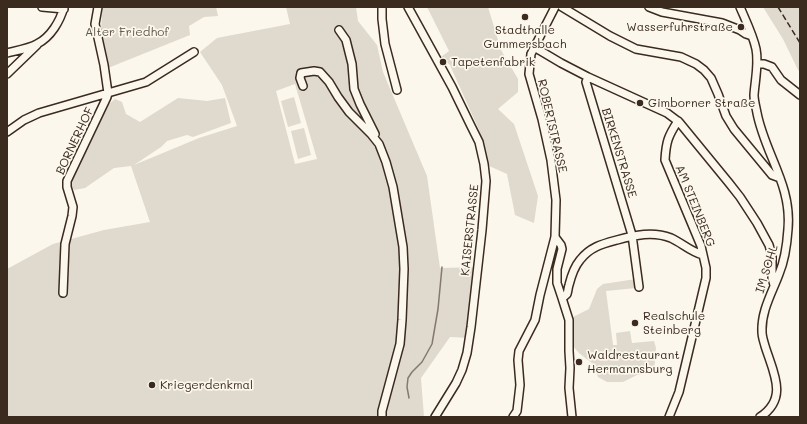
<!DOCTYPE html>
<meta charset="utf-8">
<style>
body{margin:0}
#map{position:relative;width:807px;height:424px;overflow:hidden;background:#fbf7ec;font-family:Mali,sans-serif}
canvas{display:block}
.frame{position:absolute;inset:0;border:8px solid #3b2a1e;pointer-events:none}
</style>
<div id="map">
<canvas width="807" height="424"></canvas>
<div class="frame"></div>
</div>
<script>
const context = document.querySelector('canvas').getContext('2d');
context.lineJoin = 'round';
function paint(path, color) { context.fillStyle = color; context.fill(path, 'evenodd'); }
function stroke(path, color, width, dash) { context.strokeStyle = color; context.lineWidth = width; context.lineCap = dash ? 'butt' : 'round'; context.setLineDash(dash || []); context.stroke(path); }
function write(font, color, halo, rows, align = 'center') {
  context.font = font + ' Mali,sans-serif'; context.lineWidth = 3.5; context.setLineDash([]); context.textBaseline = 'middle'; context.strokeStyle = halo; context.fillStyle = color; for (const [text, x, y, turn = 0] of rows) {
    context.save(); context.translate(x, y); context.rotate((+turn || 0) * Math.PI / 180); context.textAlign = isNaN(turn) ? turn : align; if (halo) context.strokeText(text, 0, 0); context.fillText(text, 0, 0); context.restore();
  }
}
paint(new Path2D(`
 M102 7H216L218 16 204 17 189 26 190 35 108 68 101 35Z
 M286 7H356L358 21 377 45 383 72 427 176 440 268 481 267 472 338 450 337 421 378 424 417H7V269L53 244 104 230 150 222 131 166 114 168 85 188 74 190 70 184 72 176 109 104 115 99 122 102 126 114 140 122 178 98 207 101 225 98 231 123 193 137 187 135 167 141 161 147 134 165 199 138 237 126 222 85 200 52 217 38 290 24ZM295 84 317 159 295 164 276 91Z
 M427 7H488L501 50 518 79V92L498 109 514 124 538 196 534 223 515 215 507 174 487 165 479 130 453 72 450 65 441 57 449 51Z
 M763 7H800V72L798 70 783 39Z
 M294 97 301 123 288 127 281 101Z
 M304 128 311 155 298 159 291 131Z
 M636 279V288L606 291 613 345H617L616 333 630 331 632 343 654 341 656 348 654 372 637 375 623 382H607L598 377 593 364 579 353 573 346 571 318 589 309 597 289 603 284Z`), '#dfd9ce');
stroke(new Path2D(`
 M409 398 407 387 408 378 412 372 422 362 432 344 438 309 442 267`), '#85796d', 1.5);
const minor = new Path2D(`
 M42 7 64 9
 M382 7V19L385 44 397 90
 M408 7 452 87 471 126 479 142 484 164 486 181 482 230 471 327 467 353 462 370 456 383 435 417
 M562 7 610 36 636 49 681 57 696 64 704 70 711 78 718 94 726 116 734 129 772 175 780 178
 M649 7 662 12 722 23 740 30 746 34 752 36
 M740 7C746 21 753 35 756 49 759 64 755 80 754 95 754 101 756 107 757 113 765 154 792 185 788 229 787 244 785 260 779 274 772 293 761 311 762 332 762 337 764 342 765 346 773 372 789 398 760 417
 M339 30 346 40 352 64 354 89 360 104 375 134
 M534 47 561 63 588 77 667 113 679 122 729 183 740 197 757 223 769 245 772 255V278L774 285
 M7 53C15 51 31 48 37 44 51 37 60 21 64 7
 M757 64H764L772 67 781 80 800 95
 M7 74 37 45
 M588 77 586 82 632 235 639 287
 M303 86 300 78 301 73 314 71 320 72 329 82 338 97 349 112 371 134 379 144 386 162 393 187 403 247 404 269 402 320 400 344 382 411V417
 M7 132 24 120 39 113 146 82 194 52
 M555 237 561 245 562 249 557 269V283L562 298 569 320V351L570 368 569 388 572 417
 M63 293 65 244 72 216 73 207 67 187V181L107 97 108 93 104 65 95 24 98 7
 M562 298C564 297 566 295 567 294 568 291 568 288 569 285 571 277 575 266 580 260 590 247 602 244 617 240 635 235 653 231 671 238 682 243 691 252 703 255
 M513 417 517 411 520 385 518 360 519 351 535 320 540 295 555 237 556 200 551 160 542 119 529 74 531 54 555 7
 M669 417 679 392 706 278V268L701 246 665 160C666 142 668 136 678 121`);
stroke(minor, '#3b2a1e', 10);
stroke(minor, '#fbf7ec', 7);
stroke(new Path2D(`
 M778 7 800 43`), '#3b2a1e', 1.5, [6, 3]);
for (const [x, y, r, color] of [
 [525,17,4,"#3b2a1e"],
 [741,27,4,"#3b2a1e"],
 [443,62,4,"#3b2a1e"],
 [640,103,4,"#3b2a1e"],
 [635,323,4,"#3b2a1e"],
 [579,362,4,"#3b2a1e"],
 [152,385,4,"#3b2a1e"]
]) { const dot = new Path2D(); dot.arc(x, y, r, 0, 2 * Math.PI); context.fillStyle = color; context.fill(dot); stroke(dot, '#fbf7ec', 1.5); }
write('12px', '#3b2a1e', '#fbf7ec', [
 ["Wasserfuhrstraße",733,27,"right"],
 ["Stadthalle",525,30,"center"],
 ["Gummersbach",525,44,"center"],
 ["Tapetenfabrik",451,62],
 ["Gimborner Straße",648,103],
 ["Realschule",643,316],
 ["Steinberg",643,330],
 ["Waldrestaurant",587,355],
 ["Hermannsburg",587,369],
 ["Kriegerdenkmal",160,385]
], 'left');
write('12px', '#64564a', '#fbf7ec', [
 ["Alter Friedhof",127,32]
]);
write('12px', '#3b2a1e', '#fbf7ec', [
 ["ROBERTSTRASSE",552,126,77],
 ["BORNERHOF",75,141,-65],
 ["BIRKENSTRASSE",619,153,73],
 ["AM STEINBERG",695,206,68],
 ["KAISERSTRASSE",470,230,-84],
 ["IM SOHL",767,269,-73]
]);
</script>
